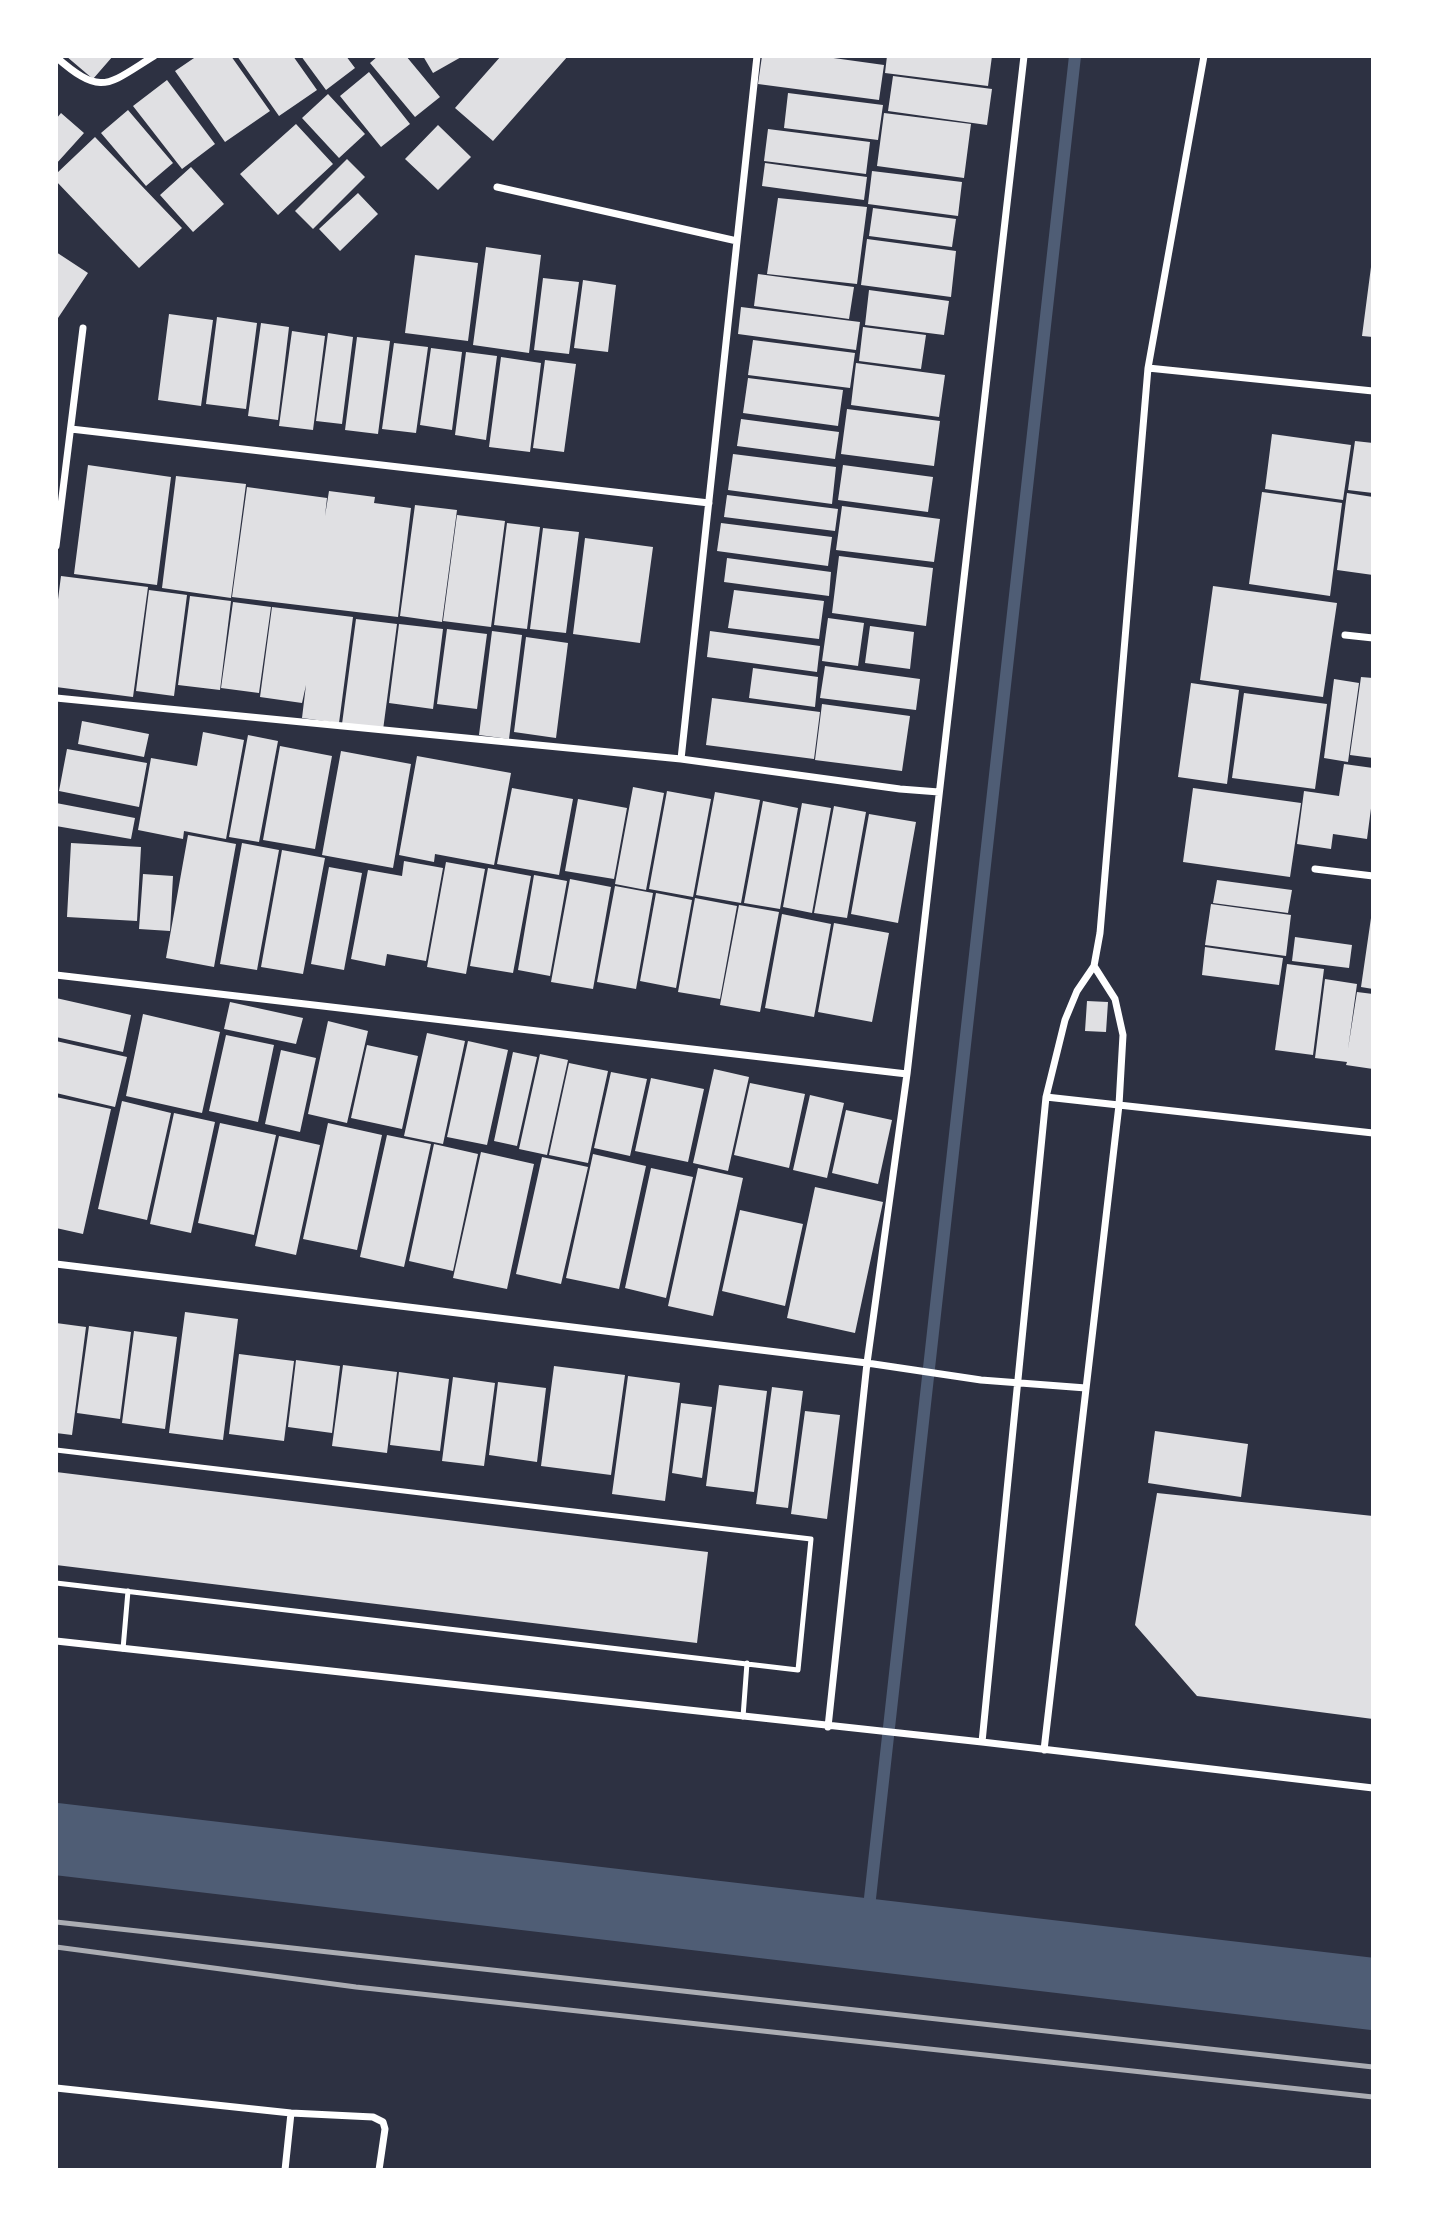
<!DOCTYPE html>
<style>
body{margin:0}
#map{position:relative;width:1429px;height:2226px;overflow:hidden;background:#2d3142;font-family:Poppins,sans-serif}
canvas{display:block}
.frame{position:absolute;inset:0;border:58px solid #fff;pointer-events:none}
</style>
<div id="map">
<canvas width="1429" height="2226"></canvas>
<div class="frame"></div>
</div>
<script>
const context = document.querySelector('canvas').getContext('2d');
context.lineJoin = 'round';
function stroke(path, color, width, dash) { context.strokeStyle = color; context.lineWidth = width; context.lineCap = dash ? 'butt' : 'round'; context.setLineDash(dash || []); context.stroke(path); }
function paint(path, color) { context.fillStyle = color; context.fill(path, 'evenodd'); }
stroke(new Path2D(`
 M866 1934 1075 56`), '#4f5d75', 12);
stroke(new Path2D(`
 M56 1839 1373 1994`), '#4f5d75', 72);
paint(new Path2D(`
 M66 56H113L93 79Z
 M197 56H231L270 111 225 142 175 71Z
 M237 56H293L317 90 279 116Z
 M301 56H346L355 68 326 90Z
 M378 56H406L440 97 415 117 370 63Z
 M423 56H463L433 73Z
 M501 56H568L493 141 455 108Z
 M762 56H819L884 65 879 100 758 84Z
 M887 56H992L988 86 885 73Z
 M369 72 410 124 381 147 340 96Z
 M893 76 992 89 987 125 888 111Z
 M167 80 215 144 182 169 133 106Z
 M788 93 883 105 878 140 784 128Z
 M328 94 365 134 339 158 302 118Z
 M128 110 173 163 146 186 101 133Z
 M61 113 84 133 56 164V119Z
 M884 113 971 124 964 178 877 166Z
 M296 124 333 164 278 215 240 174Z
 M438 125 471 157 438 190 405 159Z
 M768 129 870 142 866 174 764 161Z
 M95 137 182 228 139 268 56 181V174Z
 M347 159 365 177 313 229 295 211Z
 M765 163 867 177 864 200 762 186Z
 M191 167 224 204 193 232 160 195Z
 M872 171 962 182 958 216 868 204Z
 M358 193 378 214 340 251 319 229Z
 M778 198 867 207 857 284 767 274Z
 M873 208 956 219 952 247 869 236Z
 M867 239 956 251 951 297 861 285Z
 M486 247 541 255 529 353 473 345Z
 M56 252 88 273 56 321Z
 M415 255 478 263 468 341 405 333Z
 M1371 267H1373V337L1362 336Z
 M758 274 854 287 849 319 754 306Z
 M543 278 579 282 569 354 534 350Z
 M583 280 616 285 608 352 574 348Z
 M869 290 949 301 944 335 865 325Z
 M741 307 860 322 856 350 738 334Z
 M169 314 213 320 201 406 158 400Z
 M217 317 257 323 246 409 206 404Z
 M261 323 289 327 278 420 248 416Z
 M863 327 926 335 921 369 859 361Z
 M292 331 325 336 313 430 279 426Z
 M328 333 353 337 342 424 316 421Z
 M357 337 390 341 378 434 345 430Z
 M753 340 855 353 850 388 748 375Z
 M394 343 428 347 416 433 382 429Z
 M431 348 462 352 452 430 420 425Z
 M466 352 497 356 486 440 455 435Z
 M501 357 541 363 530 452 489 447Z
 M545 360 576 364 564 452 533 448Z
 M856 363 945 375 939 417 851 405Z
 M748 378 843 390 838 426 743 413Z
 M847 409 940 421 934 466 841 454Z
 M741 419 839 432 835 459 737 446Z
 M1272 434 1351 445 1343 500 1265 489Z
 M1355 441 1373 443V493L1348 490Z
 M733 454 836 467 832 504 728 490Z
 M88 465 171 477 157 585 74 574Z
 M843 465 933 477 928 512 838 500Z
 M176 476 246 484 231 598 162 588Z
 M247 487 327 498 325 516 329 491 375 497 374 503 411 508 398 617 232 597Z
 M1262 492 1342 503 1330 596 1249 584Z
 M1347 493 1373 497V575L1337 570Z
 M727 495 838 509 835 531 724 517Z
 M415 505 457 510 442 622 400 616Z
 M842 506 940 519 934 562 836 550Z
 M457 515 505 521 491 627 443 621Z
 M507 523 540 527 527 629 494 625Z
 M721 523 832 537 828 566 717 551Z
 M543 528 579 532 566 633 530 629Z
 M585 538 653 547 640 643 573 634Z
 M839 556 933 568 926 626 832 613Z
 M727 558 831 572 829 596 724 582Z
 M61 576 148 587 133 697 56 687V615Z
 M1213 586 1337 603 1323 697 1200 680Z
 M149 590 187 595 174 696 136 691Z
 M734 590 824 601 819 639 728 628Z
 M190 596 231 601 220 690 178 685Z
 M233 602 271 607 259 693 221 688Z
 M272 607 353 617 339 723 302 718 306 685 302 703 260 697Z
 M828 618 864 623 858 666 822 661Z
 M356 619 397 624 383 730 342 724Z
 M399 624 443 629 433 709 389 703Z
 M870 626 914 632 910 669 865 663Z
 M447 629 487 634 477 709 437 704Z
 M492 631 522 635 509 739 479 735Z
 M710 631 820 646 817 672 707 657Z
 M526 637 568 643 556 738 514 732Z
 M825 666 920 679 916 710 820 698Z
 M753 668 818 677 815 707 749 698Z
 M1361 677 1373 678V758L1350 755Z
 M1334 679 1359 683 1348 762 1324 758Z
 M1191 683 1239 690 1227 784 1178 777Z
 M1244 693 1327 704 1315 789 1232 778Z
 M712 698 820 712 814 759 706 745Z
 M822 704 910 716 902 771 815 760Z
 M82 721 149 734 144 757 78 744Z
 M203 732 244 740 226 839 184 831 183 839 138 830 151 758 197 766Z
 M248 735 278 741 259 842 229 837Z
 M280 746 332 756 315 849 263 840Z
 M67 749 147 763 139 807 59 791Z
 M341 751 411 764 393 868 322 855Z
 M417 756 511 773 494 865 435 854 434 862 399 855Z
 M1344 764 1373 768V793L1367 839 1333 834 1331 849 1297 844 1304 791 1339 796Z
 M633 787 664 793 646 890 615 884Z
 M512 788 573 799 559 875 497 864Z
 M1193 788 1301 803 1290 877 1183 862Z
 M667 791 711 799 693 897 649 889Z
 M715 792 760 800 741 903 696 895Z
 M578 799 627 808 614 879 565 871Z
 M763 801 798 808 780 909 744 903Z
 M56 803 135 818 131 839 56 826Z
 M802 803 831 808 812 913 783 907Z
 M834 806 866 812 847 918 814 913Z
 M869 814 916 822 898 923 851 914Z
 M188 835 236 844 214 967 166 958Z
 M71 843 141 847 137 921 67 917Z
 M242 843 279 850 257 970 220 964Z
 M282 850 325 858 303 974 261 967Z
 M404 861 443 868 426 961 387 954 385 966 351 959 368 870 402 876Z
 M446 862 485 869 466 974 427 967Z
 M329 867 362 873 344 970 311 964Z
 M488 868 531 876 513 973 470 966Z
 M143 874 173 876 170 931 139 929Z
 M534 875 567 881 550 976 518 970Z
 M570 879 611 887 593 989 551 982Z
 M1217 880 1292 890 1288 913 1213 903Z
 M615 886 653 893 636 989 597 982Z
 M656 893 692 900 676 988 640 981Z
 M695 898 737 906 720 999 678 992Z
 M1211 904 1291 915 1286 956 1205 945Z
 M739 905 779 912 760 1012 720 1005Z
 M782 914 831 924 814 1017 765 1008Z
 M1371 918 1373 919V989L1361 987Z
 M834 923 889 933 872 1022 818 1012Z
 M1295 937 1352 945 1349 968 1292 961Z
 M1205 947 1283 958 1279 985 1202 975Z
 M1287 964 1324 969 1313 1055 1275 1050Z
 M1325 979 1357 984 1348 1049 1357 992 1373 994V1069L1346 1065 1347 1062 1315 1058Z
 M56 998 131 1015 123 1052 56 1037Z
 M1087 1001 1108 1002 1106 1032 1085 1031Z
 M230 1002 303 1018 296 1044 224 1029Z
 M143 1014 220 1032 202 1113 126 1096Z
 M328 1021 368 1031 347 1123 308 1114Z
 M427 1033 465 1041 443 1144 404 1136Z
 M226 1035 274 1045 258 1122 209 1111Z
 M56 1041 127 1057 115 1107 56 1093Z
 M468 1041 508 1050 487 1145 447 1137Z
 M367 1045 418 1056 402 1129 351 1118Z
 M281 1050 316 1058 300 1132 265 1124Z
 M513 1052 537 1057 517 1146 494 1141Z
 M540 1054 568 1060 547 1155 519 1149Z
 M569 1063 608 1071 588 1163 549 1155Z
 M714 1069 749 1077 728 1171 693 1163Z
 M611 1072 647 1079 630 1156 594 1148Z
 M651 1078 704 1089 688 1162 635 1151Z
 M750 1083 805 1094 789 1168 734 1155Z
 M810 1095 844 1103 827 1178 793 1170Z
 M56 1097 111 1109 83 1234 56 1228Z
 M122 1101 171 1113 147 1220 98 1209Z
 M846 1110 892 1120 878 1184 832 1173Z
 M174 1113 215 1122 191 1233 150 1224Z
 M220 1123 276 1135 254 1235 198 1223Z
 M328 1123 382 1135 357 1250 303 1239Z
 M387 1135 431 1144 404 1267 360 1257Z
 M279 1136 320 1145 296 1255 255 1246Z
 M434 1144 478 1154 453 1271 409 1261Z
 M481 1152 534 1164 507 1289 453 1278Z
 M593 1154 646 1166 619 1289 566 1278Z
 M542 1157 588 1167 561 1284 516 1274Z
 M651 1168 693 1177 666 1298 625 1288Z
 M698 1168 743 1178 713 1316 668 1306Z
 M815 1187 883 1202 855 1333 787 1318Z
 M740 1210 803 1224 785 1306 722 1291Z
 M185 1312 238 1319 223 1440 169 1433Z
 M56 1323 86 1327 72 1435 56 1433Z
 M89 1326 131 1332 120 1419 77 1413Z
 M134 1331 177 1337 165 1429 122 1423Z
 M239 1354 294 1361 284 1441 229 1434Z
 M296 1360 340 1366 332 1433 288 1427Z
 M343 1365 397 1372 387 1453 332 1446Z
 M554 1366 625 1375 611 1475 541 1466Z
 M399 1372 449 1379 440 1451 390 1445Z
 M628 1376 680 1383 665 1501 612 1494Z
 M453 1377 495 1383 484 1466 442 1461Z
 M498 1382 546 1388 537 1462 489 1455Z
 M719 1385 767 1391 754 1492 706 1486Z
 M772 1387 803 1391 788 1508 756 1504Z
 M681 1403 712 1407 702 1478 672 1473Z
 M805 1411 840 1415 827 1519 791 1514Z
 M1155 1431 1248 1444 1241 1497 1148 1483Z
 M56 1472 708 1552 697 1643 56 1565Z
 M1157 1493 1373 1516V1719L1197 1696 1135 1625Z`), '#e0e0e3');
stroke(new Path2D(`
 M56 1450 811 1539 798 1670 56 1583
 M123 1649 128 1591
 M743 1717 747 1663`), '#fff', 5);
stroke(new Path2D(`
 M56 57C102 97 107 85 154 56
 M497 187 737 241
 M1148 368 1373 391
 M71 429 709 503
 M56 546 83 328
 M1345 635 1373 638
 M56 698 681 759 900 789 939 792
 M681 759 757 56
 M1315 869 1373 876
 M56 975 907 1074
 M1046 1097 1373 1133
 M56 1264 867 1363 981 1380 1086 1388
 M56 1641 982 1742 1373 1788
 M828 1727 867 1363 907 1074 1024 56
 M982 1742 1046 1097 1065 1020 1077 991 1094 966 1100 933 1148 368 1204 56
 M1044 1750 1119 1105 1123 1035 1115 999 1094 966
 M56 2088 291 2113 373 2117 383 2122 385 2129 379 2170
 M285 2170 291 2113`), '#fff', 7);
stroke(new Path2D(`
 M56 1922 1373 2067
 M56 1947 356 1987 1373 2097`), '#abadb3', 5);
</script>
